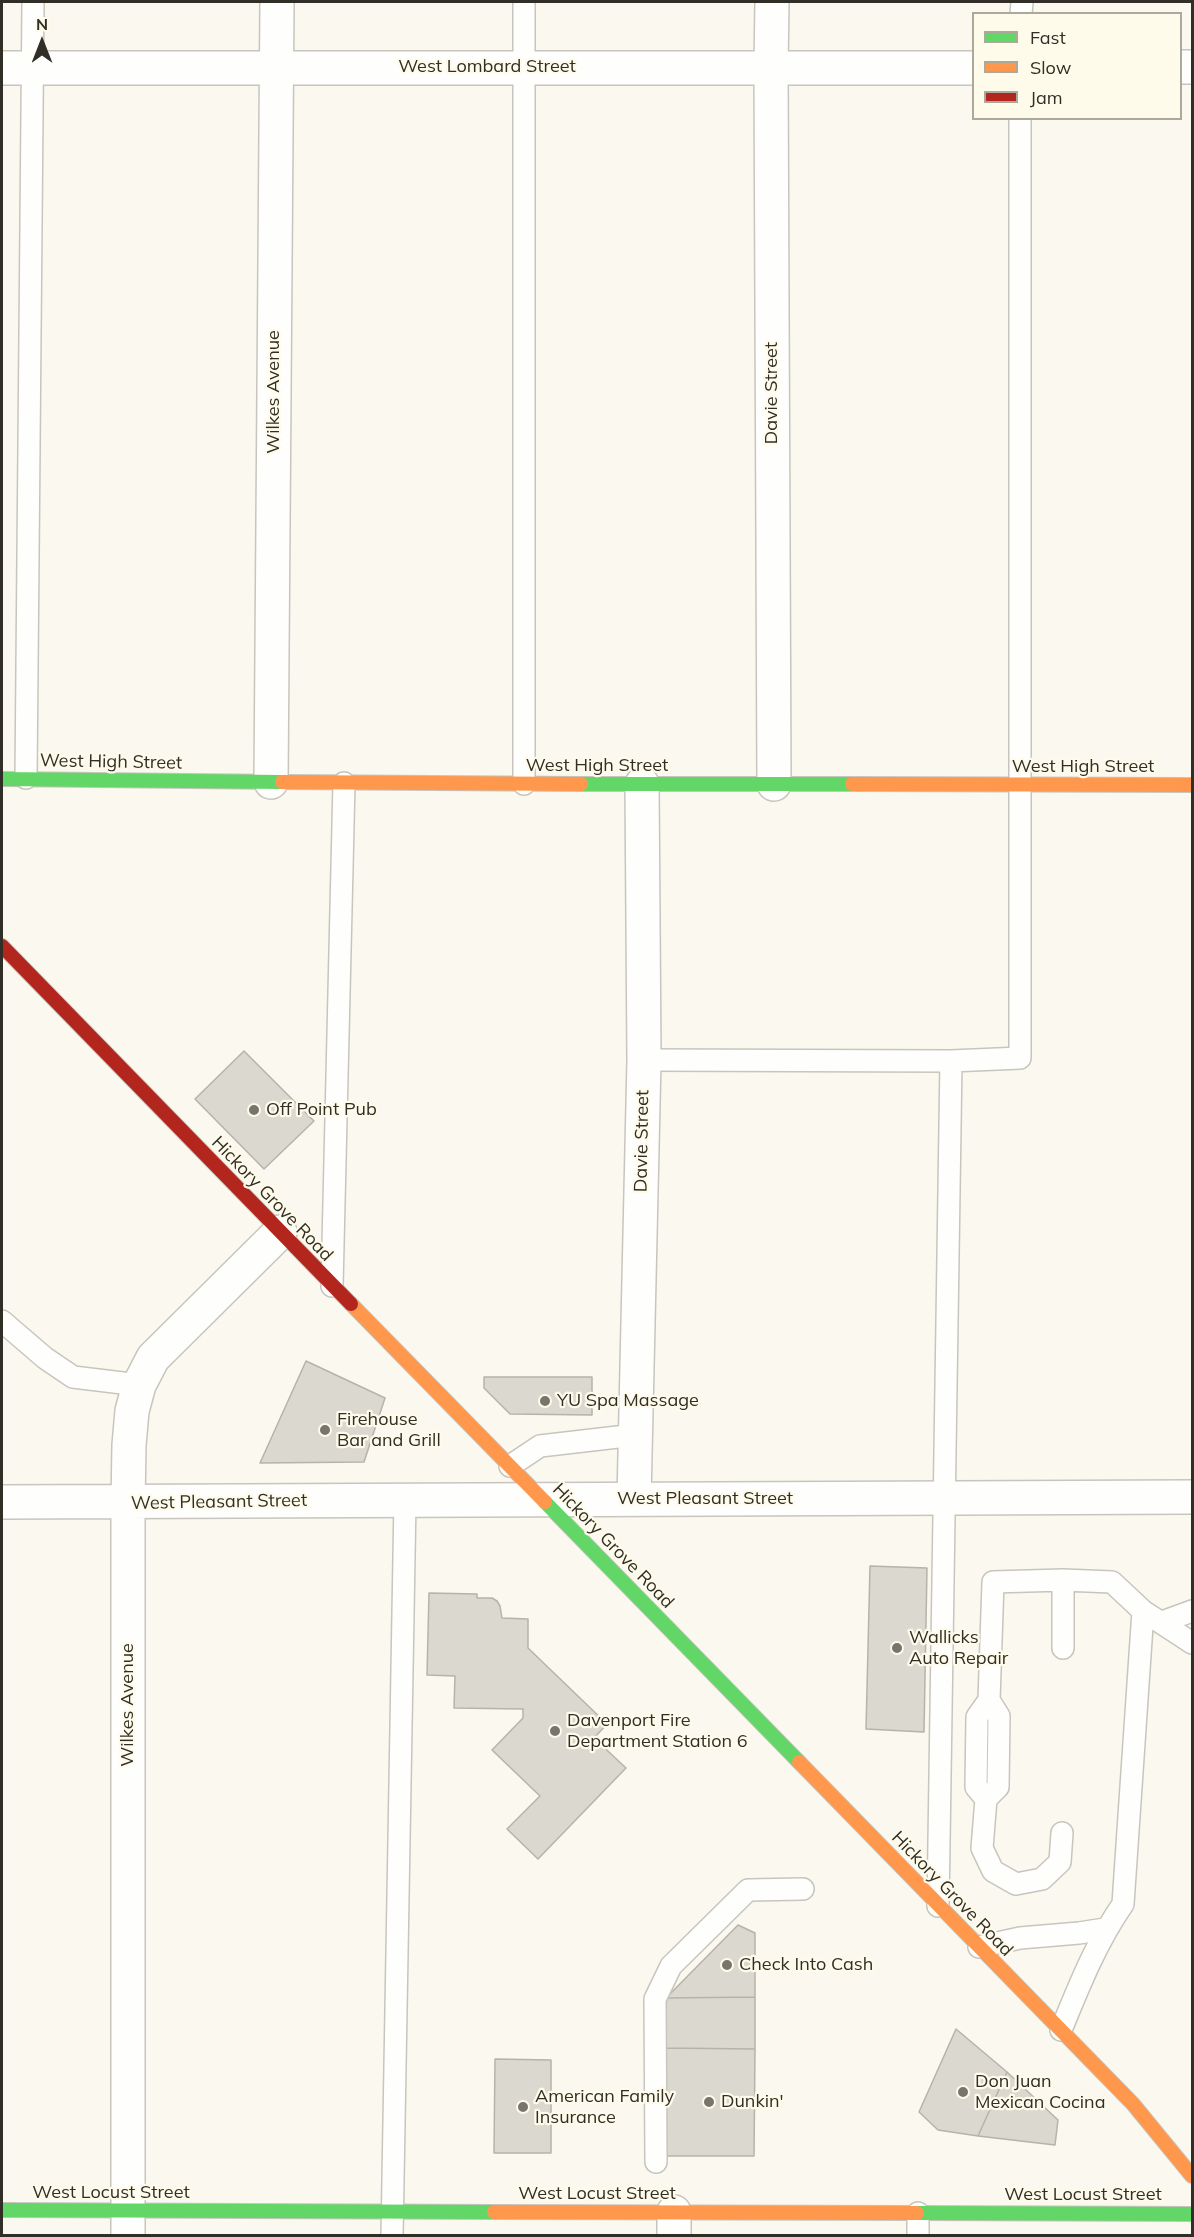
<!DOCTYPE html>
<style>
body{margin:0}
#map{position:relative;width:1194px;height:2237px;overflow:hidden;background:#faf8ef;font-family:Mulish,sans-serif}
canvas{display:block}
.frame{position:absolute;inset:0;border:3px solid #302e26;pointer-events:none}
.legend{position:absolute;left:972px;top:12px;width:210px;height:108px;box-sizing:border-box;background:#fffbea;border:2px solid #aca99c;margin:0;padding:8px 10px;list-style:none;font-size:18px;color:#302e26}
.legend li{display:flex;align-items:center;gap:12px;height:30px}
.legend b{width:30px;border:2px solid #aca99c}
.north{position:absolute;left:12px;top:12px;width:60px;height:60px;-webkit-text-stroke:4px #fffbea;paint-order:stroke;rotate:0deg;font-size:16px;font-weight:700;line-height:24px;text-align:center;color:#302e26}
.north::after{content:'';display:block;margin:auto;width:21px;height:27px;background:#302e26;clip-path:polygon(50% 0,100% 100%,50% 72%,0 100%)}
</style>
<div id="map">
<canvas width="1194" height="2237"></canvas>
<div class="frame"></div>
<ul class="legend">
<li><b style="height:8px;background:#63d668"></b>Fast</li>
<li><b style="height:8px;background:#ff974d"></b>Slow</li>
<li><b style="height:8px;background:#b3261e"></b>Jam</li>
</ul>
<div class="north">N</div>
</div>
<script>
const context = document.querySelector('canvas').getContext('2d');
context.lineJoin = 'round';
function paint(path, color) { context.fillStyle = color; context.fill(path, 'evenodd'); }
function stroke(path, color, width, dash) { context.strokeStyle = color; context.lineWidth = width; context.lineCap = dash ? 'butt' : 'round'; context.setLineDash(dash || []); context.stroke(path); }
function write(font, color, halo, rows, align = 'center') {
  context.font = font + ' Mulish,sans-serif'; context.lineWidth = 4.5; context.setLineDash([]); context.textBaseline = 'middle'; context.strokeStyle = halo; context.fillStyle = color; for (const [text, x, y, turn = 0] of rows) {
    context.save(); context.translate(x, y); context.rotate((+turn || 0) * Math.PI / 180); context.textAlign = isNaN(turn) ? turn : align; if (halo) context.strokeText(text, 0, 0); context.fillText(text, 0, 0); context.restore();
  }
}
const building = new Path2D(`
 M244 1051 314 1121 264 1169 195 1099Z
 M306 1361 385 1398 364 1462 260 1463Z
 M484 1377H592V1415L510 1414 484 1388Z
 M870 1566 927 1568 924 1732 866 1729Z
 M429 1593 477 1594V1598H492L497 1601 500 1606 502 1618 528 1619V1648L607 1724 594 1738 626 1768 538 1859 507 1829 540 1796 492 1750 523 1718V1709L454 1708 455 1676 427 1675Z
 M738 1925 755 1933V1997L666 1998Z
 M755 1997V2049L665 2048 666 1998Z
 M956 2029 1007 2072 978 2136 938 2130 919 2112Z
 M665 2048 755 2049 754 2156H664Z
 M495 2059 551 2060V2153H494Z
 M1007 2072 1058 2120 1055 2145 978 2136Z`);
paint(building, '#dbd8d0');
stroke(building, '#b6b3ab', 1.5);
const lane = new Path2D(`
 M1021 14 1022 2
 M26 778 33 2
 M524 784V2
 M644 1060 951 1061 1020 1058V118
 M332 1286 344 783
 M2 1321 45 1358 73 1377 139 1385
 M510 1466 540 1446 635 1435
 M1063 1580V1648
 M1162 1622 1192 1611
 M989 1700 999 1716 998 1787 986 1799 982 1848 993 1871 1016 1884 1042 1879 1060 1862 1062 1833
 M986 1799 976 1787 977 1717 989 1700 993 1582 1063 1580 1112 1582 1143 1611 1192 1643
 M938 1906 951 1061
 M979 1947 1020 1938 1079 1933 1105 1929
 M1061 2030C1079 1986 1096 1943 1123 1904L1143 1611
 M656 2162 655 1999 671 1966 748 1890 803 1889
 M918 2213V2236
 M392 2236 405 1500`);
const street = new Path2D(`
 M772 2 771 67 774 784
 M1180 67H1192
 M2 68H974
 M271 782 277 2
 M634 1498 644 1060 642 784
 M2 1502 1192 1497
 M128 2236V1503L129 1445 132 1411 139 1385 153 1358 280 1232
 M674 2236V2212`);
const fast = new Path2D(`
 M2 779 282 782
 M581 784H852
 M545 1502 799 1762
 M2 2210 494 2212
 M917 2213 1192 2214`);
const slow = new Path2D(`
 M282 782 581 784
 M852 784 1192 785
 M351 1304 545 1502
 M799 1762 1133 2104 1192 2176
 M494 2212 917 2213`);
const jam = new Path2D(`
 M2 946 351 1304`);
stroke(lane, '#c7c5bd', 24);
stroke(street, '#c7c5bd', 36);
stroke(fast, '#c7c5bd', 16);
stroke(slow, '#c7c5bd', 16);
stroke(jam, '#c7c5bd', 16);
stroke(lane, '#fefefd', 21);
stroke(street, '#fefefd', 33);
stroke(fast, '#63d668', 14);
stroke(slow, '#ff974d', 14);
stroke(jam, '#b3261e', 14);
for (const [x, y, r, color] of [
 [254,1110,6,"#77756c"],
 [545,1401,6,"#77756c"],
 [325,1430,6,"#77756c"],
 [897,1648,6,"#77756c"],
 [555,1731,6,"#77756c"],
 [727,1965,6,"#77756c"],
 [963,2092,6,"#77756c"],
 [709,2102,6,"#77756c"],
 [523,2107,6,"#77756c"]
]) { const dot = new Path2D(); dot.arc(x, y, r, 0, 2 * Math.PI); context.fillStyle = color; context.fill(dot); stroke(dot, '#fffbea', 2); }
write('18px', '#302e26', '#fffbea', [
 ["West Lombard Street",487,67],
 ["Wilkes Avenue",274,392,-90],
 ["Davie Street",772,393,-90],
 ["West High Street",111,762,1],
 ["West High Street",597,766],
 ["West High Street",1083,767],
 ["Davie Street",642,1141,-89],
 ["Hickory Grove Road",272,1199,46],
 ["West Pleasant Street",705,1499],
 ["West Pleasant Street",219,1502,-1],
 ["Hickory Grove Road",613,1546,46],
 ["Wilkes Avenue",128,1705,-90],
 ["Hickory Grove Road",952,1894,46],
 ["West Locust Street",111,2193],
 ["West Locust Street",597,2194],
 ["West Locust Street",1083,2195]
]);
write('18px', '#302e26', '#fffbea', [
 ["Off Point Pub",266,1110],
 ["YU Spa Massage",557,1401],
 ["Firehouse",337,1420],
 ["Bar and Grill",337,1441],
 ["Wallicks",909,1638],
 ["Auto Repair",909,1659],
 ["Davenport Fire",567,1721],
 ["Department Station 6",567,1742],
 ["Check Into Cash",739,1965],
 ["Don Juan",975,2082],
 ["Mexican Cocina",975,2103],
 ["American Family",535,2097],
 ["Insurance",535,2118],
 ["Dunkin'",721,2102]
], 'left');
</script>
